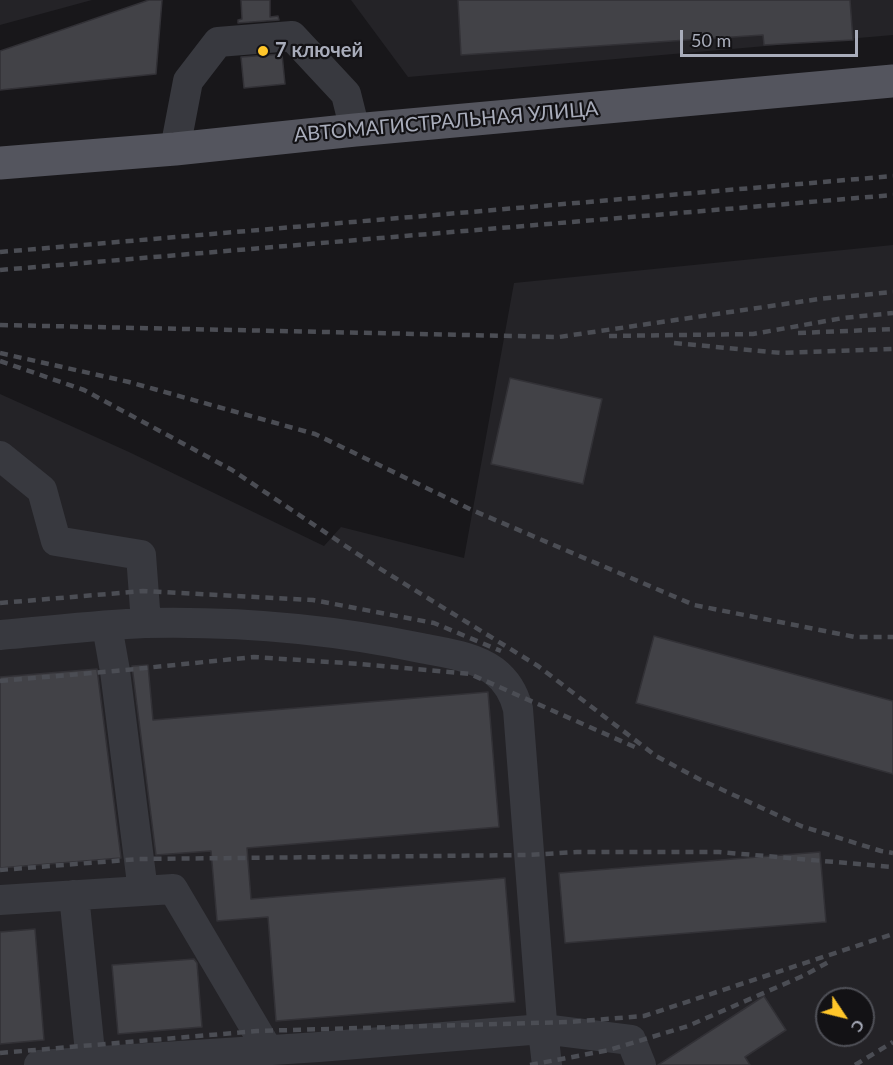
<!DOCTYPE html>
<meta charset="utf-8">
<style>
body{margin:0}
#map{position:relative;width:893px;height:1065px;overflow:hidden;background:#18171a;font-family:Lato,sans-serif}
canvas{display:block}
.north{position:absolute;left:815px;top:987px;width:60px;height:60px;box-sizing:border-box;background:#131215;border:2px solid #4f5057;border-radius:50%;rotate:125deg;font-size:16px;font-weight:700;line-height:24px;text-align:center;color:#a9adbb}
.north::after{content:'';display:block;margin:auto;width:21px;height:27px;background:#ffc62a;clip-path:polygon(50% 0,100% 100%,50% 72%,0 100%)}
.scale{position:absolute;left:680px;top:30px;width:178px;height:27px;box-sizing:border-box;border:3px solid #a9adbb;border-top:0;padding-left:8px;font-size:18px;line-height:21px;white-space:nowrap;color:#a9adbb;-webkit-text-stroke:4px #131215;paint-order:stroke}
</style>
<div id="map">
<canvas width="893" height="1065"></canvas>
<div class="north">С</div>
<div class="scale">50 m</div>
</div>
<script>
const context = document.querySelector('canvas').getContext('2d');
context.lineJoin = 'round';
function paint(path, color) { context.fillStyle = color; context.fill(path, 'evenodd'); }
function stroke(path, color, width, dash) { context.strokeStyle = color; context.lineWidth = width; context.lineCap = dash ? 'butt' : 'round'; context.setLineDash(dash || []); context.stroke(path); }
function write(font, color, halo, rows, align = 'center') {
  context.font = font + ' Lato,sans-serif'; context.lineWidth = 4.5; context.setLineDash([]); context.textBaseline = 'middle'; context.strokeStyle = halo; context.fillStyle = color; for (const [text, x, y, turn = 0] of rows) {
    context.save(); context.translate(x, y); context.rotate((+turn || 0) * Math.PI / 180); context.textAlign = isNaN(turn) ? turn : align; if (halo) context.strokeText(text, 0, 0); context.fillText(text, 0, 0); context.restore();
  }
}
paint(new Path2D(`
 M0 0H92L0 25Z
 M351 0H893V35L408 77Z
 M893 245V1065H0V394L129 452 324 546 341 527 464 558 514 283ZM827 999H863V1035H827Z`), '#242327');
const building = new Path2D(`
 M149 0H162L156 74 0 90V51Z
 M241 0H270V17L278 16 279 20 238 23V20L242 19Z
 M458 0H850L853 40 764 45 763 35 461 55Z
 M282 54 285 84 244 88 241 57Z
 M510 378 602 399 583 484 491 464Z
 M654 636 893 701V774L636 703Z
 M148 665 153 720 488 692 499 827 247 848 251 899 505 878 515 1002 276 1021 268 917 217 921 211 851 156 855 132 666Z
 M97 669 121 858 0 868V677Z
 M820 852 826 922 565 943 559 873Z
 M35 929 44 1040 0 1044V932Z
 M194 959 197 963 202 1027 118 1034 112 965Z
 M764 996 786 1030 745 1057 750 1065H658Z`);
paint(building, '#424247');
stroke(building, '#323136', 1.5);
stroke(new Path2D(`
 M175 149 188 81 218 42 292 36 346 94 355 130
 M0 456 42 490 56 541 141 555 146 623
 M107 626 115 671 143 891
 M0 635C48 631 97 625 145 623 237 621 331 629 421 648 445 653 474 656 494 671 507 681 514 693 518 709L542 1022 547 1065
 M74 895 91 1062
 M0 900 173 889 268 1050
 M39 1065 319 1047 543 1029 631 1040 641 1065`), '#38393f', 30);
stroke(new Path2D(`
 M0 163 175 149 355 130 893 81`), '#54555e', 33);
stroke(new Path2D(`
 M0 252 893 176
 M0 270 893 195
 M0 325 559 337 819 299 893 292
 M798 333 893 329
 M609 336 753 334 843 318 893 313
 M674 343 781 353 893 349
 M0 353 129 382 315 434 472 510 694 605 855 637H893
 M0 361 84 390 232 470 374 565 538 666 656 756 699 779 801 826 881 851 893 853
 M0 603 143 591 313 600 434 623 501 651
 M0 681 115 671 254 657 360 664 470 674 637 748
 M0 870 139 859 529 855 577 852H719L893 867
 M0 1053 257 1031 569 1022 644 1016 893 934
 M530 1065 609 1050 688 1026 805 975 832 960
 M855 1065 893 1042`), '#4b4d54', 4.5, [8, 6]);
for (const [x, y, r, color] of [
 [263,51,6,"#ffc62a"]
]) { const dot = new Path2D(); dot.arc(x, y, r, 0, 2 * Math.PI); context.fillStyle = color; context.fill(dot); stroke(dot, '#131215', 2); }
write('bold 20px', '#a9adbb', '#131215', [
 ["7 ключей",275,51]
], 'left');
write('20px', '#a9adbb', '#131215', [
 ["АВТОМАГИСТРАЛЬНАЯ УЛИЦА",446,122,-5]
]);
</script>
